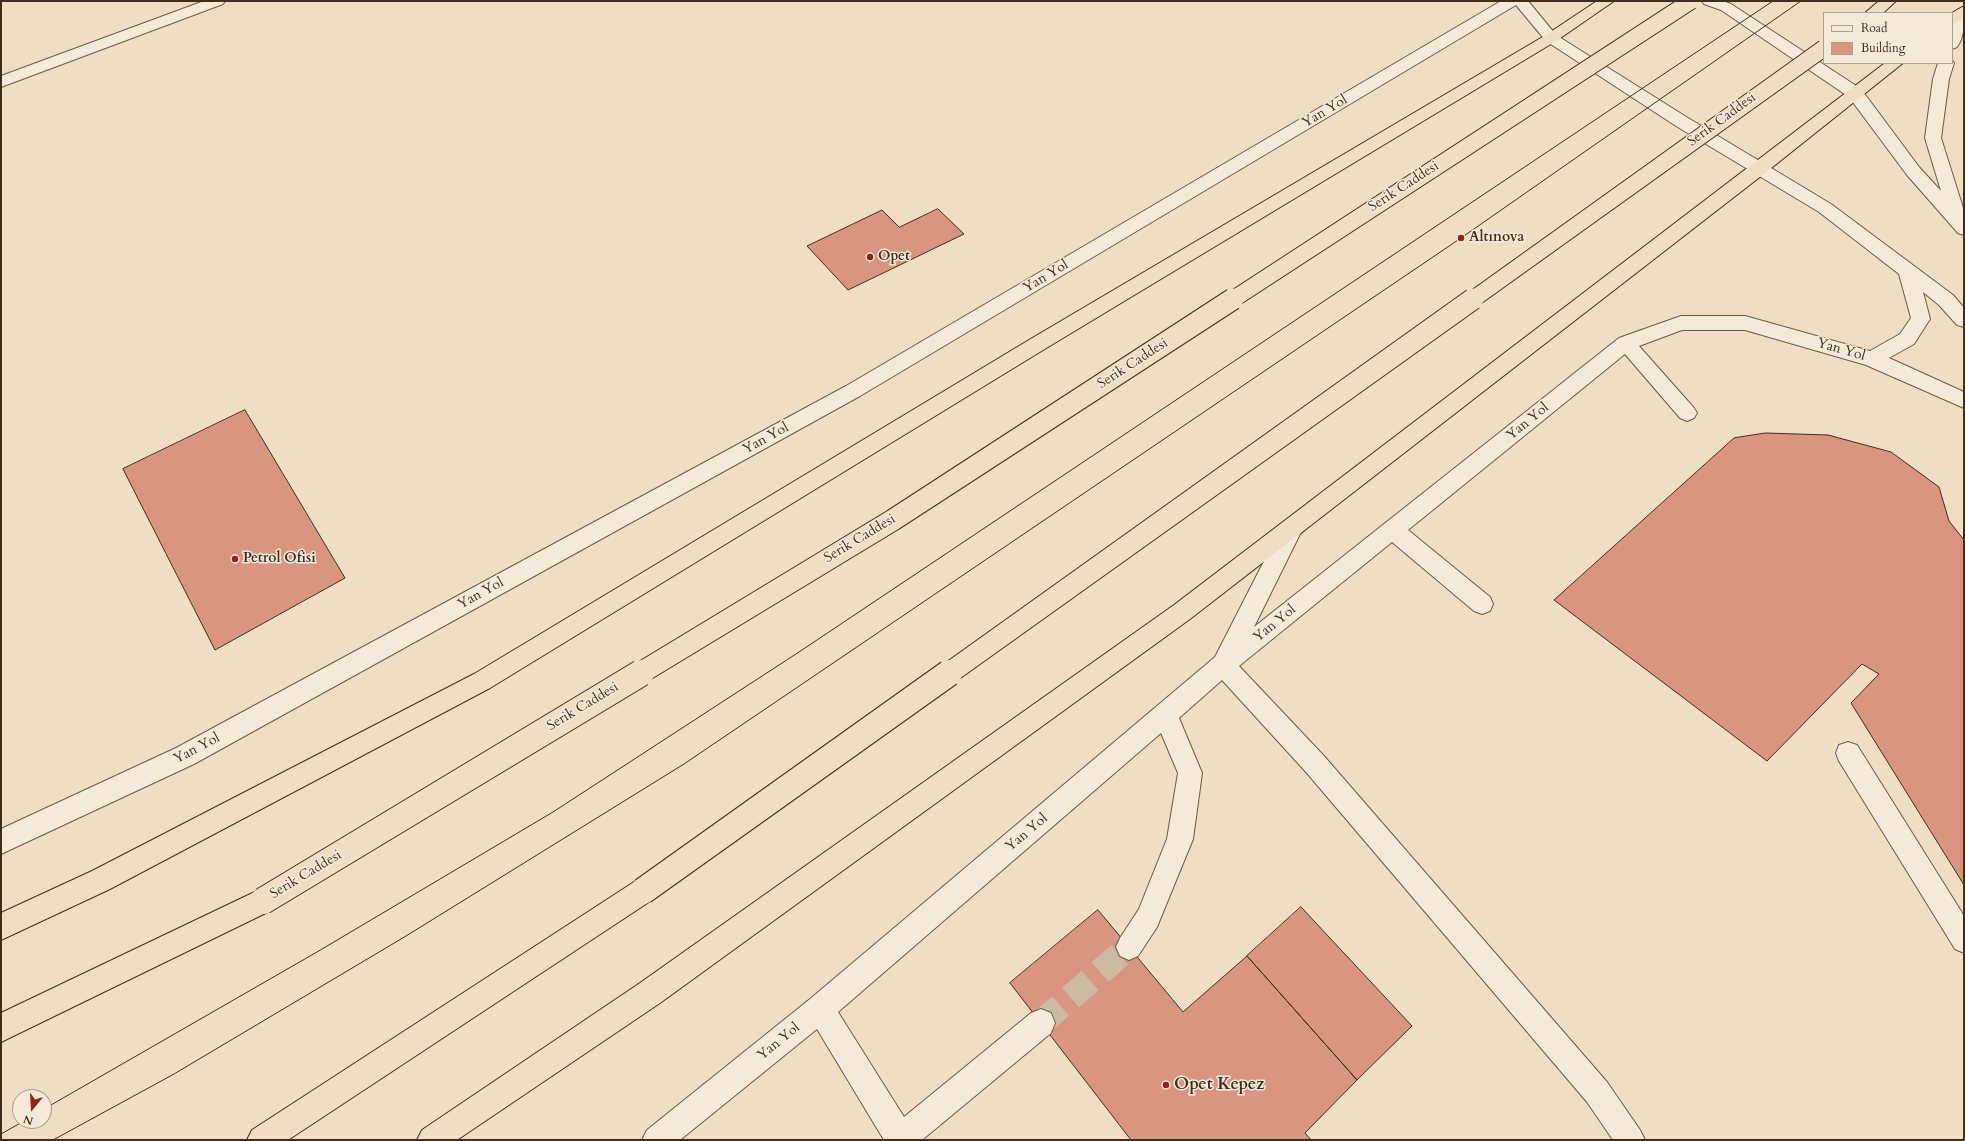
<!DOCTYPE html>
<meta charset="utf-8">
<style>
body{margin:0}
#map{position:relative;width:1965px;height:1141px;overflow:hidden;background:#efdec4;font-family:Cardo,serif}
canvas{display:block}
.frame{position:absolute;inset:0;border:2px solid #422d1c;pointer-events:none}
.legend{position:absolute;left:1823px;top:12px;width:130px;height:52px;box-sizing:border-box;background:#f5ead9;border:1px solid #ad9e8d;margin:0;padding:5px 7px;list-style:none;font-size:12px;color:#422d1c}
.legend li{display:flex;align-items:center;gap:8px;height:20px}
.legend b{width:20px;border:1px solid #ad9e8d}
.north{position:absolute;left:12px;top:1089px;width:40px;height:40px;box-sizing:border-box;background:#f5ead9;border:1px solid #ad9e8d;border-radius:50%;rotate:198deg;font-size:11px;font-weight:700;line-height:16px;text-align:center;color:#422d1c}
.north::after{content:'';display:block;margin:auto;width:14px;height:18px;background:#8f2418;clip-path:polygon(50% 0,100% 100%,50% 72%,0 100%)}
</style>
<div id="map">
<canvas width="1965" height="1141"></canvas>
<div class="frame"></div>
<ul class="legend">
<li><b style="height:5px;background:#f5ead9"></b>Road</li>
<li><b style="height:11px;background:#da9580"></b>Building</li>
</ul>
<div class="north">N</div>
</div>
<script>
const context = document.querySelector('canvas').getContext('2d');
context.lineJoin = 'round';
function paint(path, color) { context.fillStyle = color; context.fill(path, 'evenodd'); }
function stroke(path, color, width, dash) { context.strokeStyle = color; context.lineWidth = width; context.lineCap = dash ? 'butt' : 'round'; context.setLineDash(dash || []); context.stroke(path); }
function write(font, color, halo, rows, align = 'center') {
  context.font = font + ' Cardo,serif'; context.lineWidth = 3; context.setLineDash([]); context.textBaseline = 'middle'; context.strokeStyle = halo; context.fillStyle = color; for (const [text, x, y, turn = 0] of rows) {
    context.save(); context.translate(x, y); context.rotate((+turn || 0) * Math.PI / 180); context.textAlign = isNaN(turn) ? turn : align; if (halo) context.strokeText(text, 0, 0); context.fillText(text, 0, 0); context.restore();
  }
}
const building = new Path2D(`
 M938 209 964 234 848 290 807 246 882 210 899 227Z
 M245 410 345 578 215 650 123 469Z
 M1766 433 1828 435 1891 452 1939 487 1949 521 1964 540V885L1851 703 1879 674 1862 664 1767 761 1554 600 1734 438Z
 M1301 907 1412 1026 1357 1080 1247 956Z
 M1098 910 1183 1012 1247 956 1357 1080 1305 1133 1311 1140H1131L1010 983Z`);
paint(building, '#da9580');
stroke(building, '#422d1c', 1);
stroke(new Path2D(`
 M1041 1023 1129 947`), '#ccbba2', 26, [26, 13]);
const minor = new Path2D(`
 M204 1H225L223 4 1 87V76Z
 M1501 1H1528L1556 35 1688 118 1831 204 1953 295 1964 308V327L1957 325 1939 305 1923 292 1930 319 1914 344 1889 358 1964 392V408L1866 365 1745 330H1682L1639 346 1694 408 1697 413 1694 418 1687 421 1680 418 1625 354 1408 530 1490 597 1493 604 1490 611 1482 614 1474 611 1392 542 1239 666 1324 756 1607 1082 1640 1130 1645 1140H1613L1587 1102 1306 772 1222 680 1179 718 1202 773 1193 839 1157 927 1138 956 1129 960 1120 956 1116 947 1120 938 1139 909 1167 839 1178 773 1161 733 838 1012 904 1117 1031 1013 1041 1009 1051 1013 1055 1023 1051 1033 922 1140H884L817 1029 680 1140H642L647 1130 810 999 1215 657 1284 522 1292 519 1300 522 1303 528 1254 627 1619 338 1681 316H1745L1870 351 1900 334 1911 318 1899 274 1819 212 1676 126 1546 41 1516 5 860 396 194 764 1 854V829L176 748 846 386Z
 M1702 1H1723L1731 4 1861 89 1919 167 1941 191 1925 138 1933 79 1938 63H1952V60L1954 63 1949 79 1941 138 1964 211V235L1958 233 1907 175 1849 97 1721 10 1704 4Z
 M1962 8 1964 9C1964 22 1965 36 1957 47L1952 49V21L1957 10Z
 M1848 742 1857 745 1964 916V953L1955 949 1839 761 1836 753 1839 745Z`);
const highway = new Path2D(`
 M1597 1H1614L1556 41 1048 347 490 688 110 889 1 940V913L92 871 474 674 1034 337 1546 35Z
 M1879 1H1896L1883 13H1865Z
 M1964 6V18L1952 25V13Z
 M1885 63H1903L1765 173 1190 619 660 1003 457 1140H417L422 1130 640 983 1174 605Z
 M643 878 652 882 656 891 652 900 288 1140H247L252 1130 634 882Z
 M263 888 272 892 276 901 272 910 1 1042V1013Z`);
stroke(minor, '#6d5946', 2);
stroke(highway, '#422d1c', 2);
paint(minor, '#f5ead9');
paint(highway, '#efdec4');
stroke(new Path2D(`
 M44 1109 317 952 553 812 799 652 1773 1
 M1 1134 24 1121
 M53 1140 174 1074 406 936 684 764 1461 238 1801 1`), '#422d1c', 1);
const highwayBridgeFar2 = new Path2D(`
 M1232 300 1691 1
 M1472 300 1824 48`);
const highwayBridgeFar1 = new Path2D(`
 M639 674 893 520 1233 299
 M948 674 1473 299`);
const highwayBridge = new Path2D(`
 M643 891 949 673
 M263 901 641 673`);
stroke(highwayBridgeFar2, '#422d1c', 18, []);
stroke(highwayBridgeFar1, '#422d1c', 23, []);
stroke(highwayBridge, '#422d1c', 28, []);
stroke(highwayBridgeFar2, '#efdec4', 16);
stroke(highwayBridgeFar1, '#efdec4', 21);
stroke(highwayBridge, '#efdec4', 26);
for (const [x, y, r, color] of [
 [1461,238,4,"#8f2418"],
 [870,257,4,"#8f2418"],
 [235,559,4,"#8f2418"],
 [1166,1085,4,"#8f2418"]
]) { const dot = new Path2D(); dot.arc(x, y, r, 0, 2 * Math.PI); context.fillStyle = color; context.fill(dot); stroke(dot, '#f5ead9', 1.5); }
write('14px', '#422d1c', '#f5ead9', [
 ["Yan Yol",1325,112,-31],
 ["Serik Caddesi",1722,120,-36],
 ["Serik Caddesi",1404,187,-33],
 ["Yan Yol",1046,277,-31],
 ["Yan Yol",1841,350,16],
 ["Serik Caddesi",1133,364,-33],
 ["Yan Yol",1528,422,-39],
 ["Yan Yol",766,439,-29],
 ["Serik Caddesi",860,539,-31],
 ["Yan Yol",481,594,-29],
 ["Yan Yol",1275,624,-39],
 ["Serik Caddesi",583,707,-31],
 ["Yan Yol",197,749,-28],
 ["Yan Yol",1027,833,-40],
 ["Serik Caddesi",306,875,-31],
 ["Yan Yol",779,1042,-39]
]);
write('bold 14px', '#422d1c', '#f5ead9', [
 ["Altınova",1469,238],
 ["Opet",878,257],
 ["Petrol Ofisi",243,559]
], 'left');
write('bold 17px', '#422d1c', '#f5ead9', [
 ["Opet Kepez",1174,1085]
], 'left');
</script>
